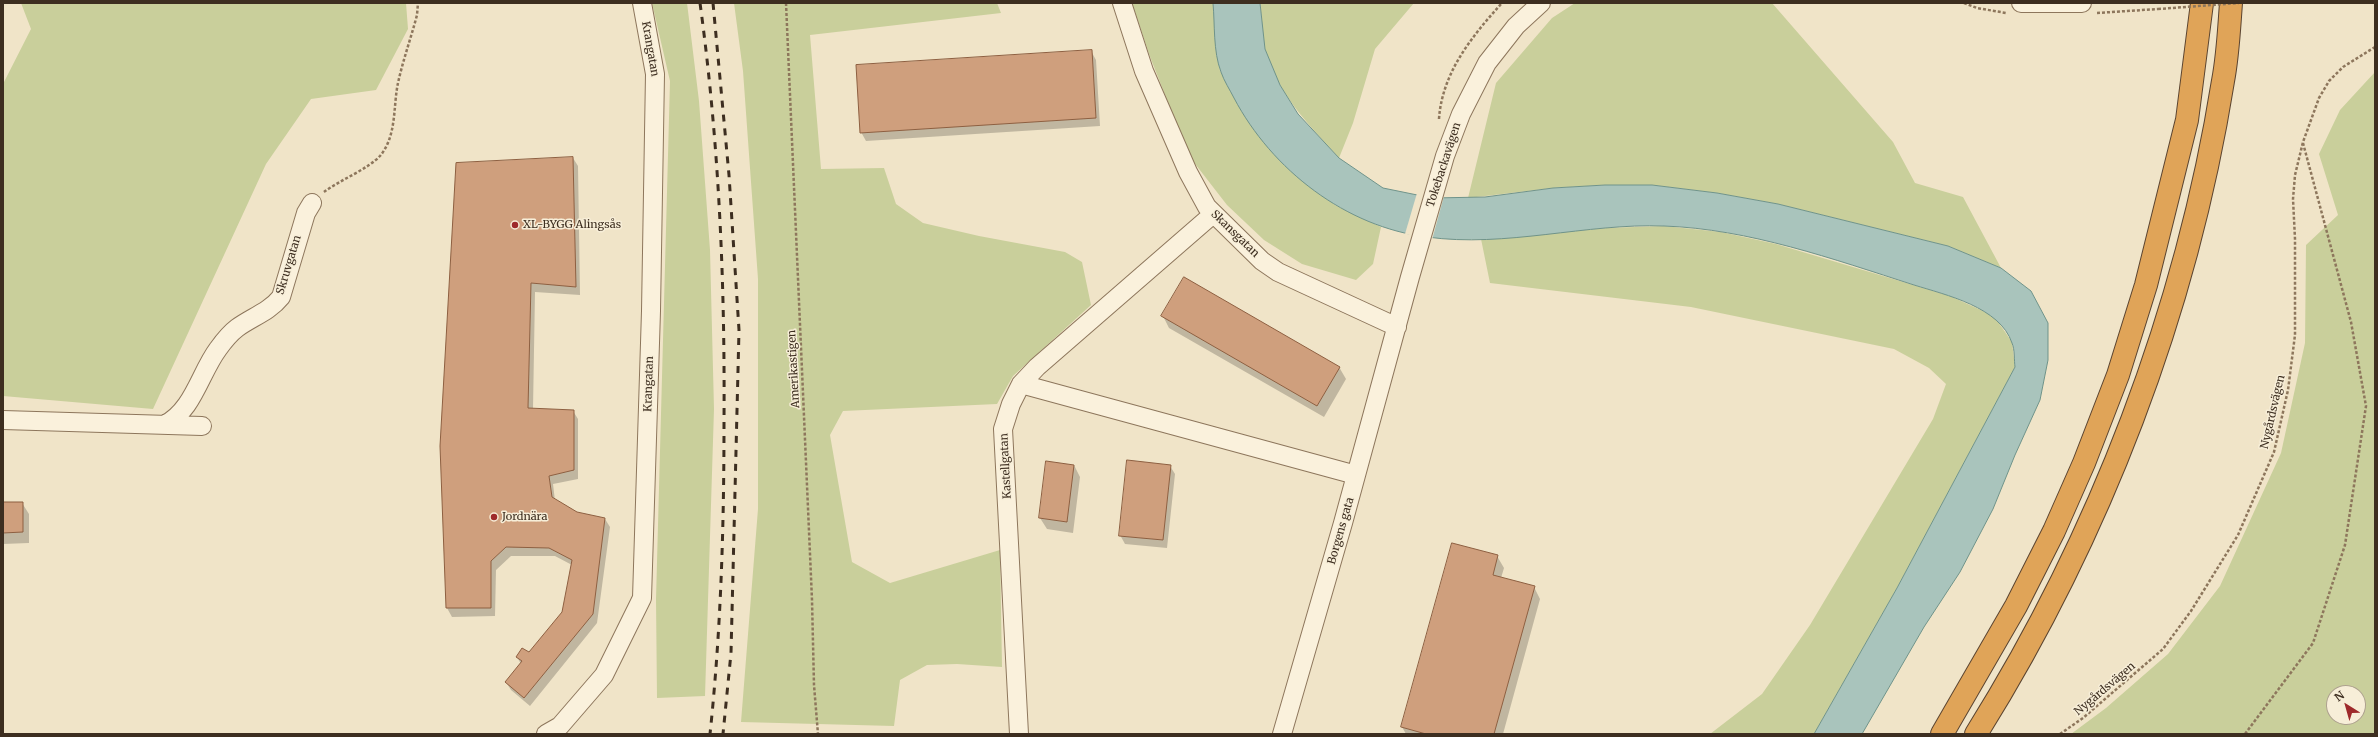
<!DOCTYPE html>
<meta charset="utf-8">
<style>
body{margin:0}
#map{position:relative;width:2378px;height:737px;overflow:hidden;background:#f0e4c8;font-family:Merriweather,serif}
canvas{display:block}
.frame{position:absolute;inset:0;border:4px solid #3d2e20;pointer-events:none}
.north{position:absolute;left:2326px;top:685px;width:40px;height:40px;box-sizing:border-box;background:#f7eed8;border:1px solid #ada18e;border-radius:50%;rotate:323deg;font-size:11px;font-weight:700;line-height:16px;text-align:center;color:#3d2e20}
.north::after{content:'';display:block;margin:auto;width:14px;height:18px;background:#9e2a2b;clip-path:polygon(50% 0,100% 100%,50% 72%,0 100%)}
</style>
<div id="map">
<canvas width="2378" height="737"></canvas>
<div class="frame"></div>
<div class="north">N</div>
</div>
<script>
const context = document.querySelector('canvas').getContext('2d');
context.lineJoin = 'round';
function paint(path, color) { context.fillStyle = color; context.fill(path, 'evenodd'); }
function stroke(path, color, width, dash) { context.strokeStyle = color; context.lineWidth = width; context.lineCap = dash ? 'butt' : 'round'; context.setLineDash(dash || []); context.stroke(path); }
function write(font, color, halo, rows, align = 'center') {
  context.font = font + ' Merriweather,serif'; context.lineWidth = 3; context.setLineDash([]); context.textBaseline = 'middle'; context.strokeStyle = halo; context.fillStyle = color; for (const [text, x, y, turn = 0] of rows) {
    context.save(); context.translate(x, y); context.rotate((+turn || 0) * Math.PI / 180); context.textAlign = isNaN(turn) ? turn : align; if (halo) context.strokeText(text, 0, 0); context.fillText(text, 0, 0); context.restore();
  }
}
paint(new Path2D(`
 M21 3H406L408 29 376 90 311 99 266 164 153 409 3 396V84L31 29Z
 M652 3H687L688 11 699 101 710 250 714 409 705 696 657 698 656 599 670 81Z
 M734 3H997L1001 13 810 35 821 169 884 168 896 204 923 223 979 236 1065 252 1082 262 1091 305 1013 376 997 404 843 411 830 435 852 562 890 583 1000 550 1002 667 957 664 927 665 900 680 894 726 741 722 758 509V279L743 71Z
 M1132 3H1213L1220 71 1335 205 1381 227 1373 264 1356 280 1302 264 1264 240 1227 205 1189 156 1149 54Z
 M1260 3H1414L1375 49 1353 123 1339 158C1309 125 1277 93 1265 49 1262 35 1262 18 1260 3Z
 M1575 3H1772L1893 142 1915 183 1963 197 2001 268 1948 246 1778 204 1717 193 1652 185H1605L1553 188 1468 198 1496 83 1552 18Z
 M2375 72V734H2071L2106 708 2168 654 2220 586 2281 453 2305 343 2306 245 2338 215 2319 154 2340 110ZM2334 693H2358V717H2334Z
 M1664 226 1721 232 1776 244 1950 296 1994 316 2012 342 2015 367 1897 588 1814 734H1710L1762 694 1810 625 1933 419 1946 384 1929 368 1894 349 1691 307 1490 283 1481 239 1606 228Z`), '#c9cf9b');
const water = new Path2D(`
 M1213 3H1260L1265 49 1280 85 1298 114 1339 158 1383 188 1432 198 1485 197 1553 188 1605 185H1652L1717 193 1778 204 1948 246 2001 268 2031 291 2048 323V360L2040 400 2015 455 1993 509 1960 572 1924 627 1862 734H1814L1897 588 2015 367C2014 360 2015 350 2012 343 2000 307 1946 295 1914 285 1833 259 1749 229 1664 226 1586 223 1506 248 1427 237 1346 227 1272 170 1234 98 1230 90 1224 81 1221 72 1213 51 1215 25 1213 3Z`);
paint(water, '#a9c4bc');
stroke(water, '#6f938a', 1);
paint(new Path2D(`
 M1417 193 1444 196 1432 240 1405 234Z`), '#f0e4c8');
paint(new Path2D(`
 M1091 51 1096 60 1100 126 866 141 861 132Z
 M573 158 578 166 580 295 535 292 533 409 573 411 578 419V479L553 484 555 501 577 513 605 519 610 527 597 623 530 706 511 690 506 682 521 664 517 657 529 654 563 612 572 565 555 556H511L496 570 495 616 452 617 447 608 441 446Z
 M1163 316 1339 367 1346 379 1324 417 1169 328Z
 M1074 465 1080 477 1073 533 1047 529 1040 518Z
 M1170 466 1175 474 1167 548 1125 544 1120 535Z
 M3 503H22L29 514V543L3 544Z
 M1497 556 1504 568 1501 578 1534 587 1540 599 1503 734H1406L1402 727Z`), '#0003');
const building = new Path2D(`
 M1092 50 1096 118 860 133 856 65Z
 M573 157 576 287 531 283 528 408 574 410V470L549 476 552 497 577 512 605 518 593 614 524 698 505 682 522 661 516 657 522 648 529 652 562 612 572 560 549 548 506 547 491 561V608H446L440 446 456 163Z
 M1184 277 1340 367 1317 406 1161 316Z
 M1127 460 1171 465 1163 540 1119 536Z
 M1046 461 1074 465 1067 522 1039 518Z
 M3 502H23V532L3 533Z
 M1452 543 1498 555 1493 575 1535 586 1494 734H1426L1401 727Z`);
paint(building, '#cf9f7d');
stroke(building, '#8d5f41', 1);
const minor = new Path2D(`
 M1122 3 1144 71 1188 172 1207 207 1262 261 1278 272 1397 327
 M2021 3H2082
 M1021 384 1356 475
 M3 420 202 426
 M164 425C193 411 200 373 218 349 223 342 229 334 237 328 252 317 269 312 281 297L306 213 312 203
 M546 734 560 726 604 675 642 598 651 311 655 74 642 3
 M1019 734 1003 429 1011 404 1021 384 1037 367 1212 215
 M1282 734 1343 523 1410 277 1445 156 1461 114 1487 63 1516 26 1541 3`);
const highway = new Path2D(`
 M1942 734 2016 606 2054 531 2084 463 2118 375 2146 285 2187 120 2202 3
 M1976 734C2100 536 2186 312 2223 81 2228 55 2229 29 2231 3`);
stroke(minor, '#8d765c', 20);
stroke(highway, '#5b4430', 24);
stroke(new Path2D(`
 M786 3 812 600 814 685 818 734
 M1964 3 1977 8 2006 13
 M2097 13 2158 9
 M1439 119C1442 73 1472 36 1502 3
 M324 192C340 180 368 169 380 156 397 136 393 106 398 83 403 60 411 38 417 15L418 3
 M2060 734 2083 718 2163 649 2191 611 2238 535 2274 452 2288 390 2295 335V239L2293 199 2295 175 2303 142 2319 98 2329 81 2343 67 2375 47
 M2245 734 2313 643 2345 545 2366 406 2351 322 2303 143`), '#8d765c', 2.5, [3, 2]);
stroke(minor, '#faf1dc', 18);
stroke(highway, '#e0a458', 22);
stroke(new Path2D(`
 M700 3C719 142 725 282 724 422 724 526 721 630 710 734
 M713 3 729 175 739 330 731 653 723 734`), '#3d2e20', 3, [7, 7]);
stroke(new Path2D(`
 M2158 9 2239 3`), '#8d765c', 2.5, [3, 2]);
for (const [x, y, r, color] of [
 [515,225,4,"#9e2a2b"],
 [494,517,4,"#9e2a2b"]
]) { const dot = new Path2D(); dot.arc(x, y, r, 0, 2 * Math.PI); context.fillStyle = color; context.fill(dot); stroke(dot, '#f7eed8', 1.5); }
write('11px', '#3d2e20', '#f7eed8', [
 ["Krangatan",650,49,80],
 ["Tokebackavägen",1444,165,-72],
 ["Skansgatan",1235,234,44],
 ["Skruvgatan",289,265,-73],
 ["Amerikastigen",794,369,-93],
 ["Krangatan",649,384,-88],
 ["Nygårdsvägen",2273,412,-77],
 ["Kastellgatan",1006,466,-93],
 ["Borgens gata",1341,531,-74],
 ["Nygårdsvägen",2105,689,-40]
]);
write('11px', '#3d2e20', '#f7eed8', [
 ["XL-BYGG Alingsås",523,225],
 ["Jordnära",502,517]
], 'left');
</script>
